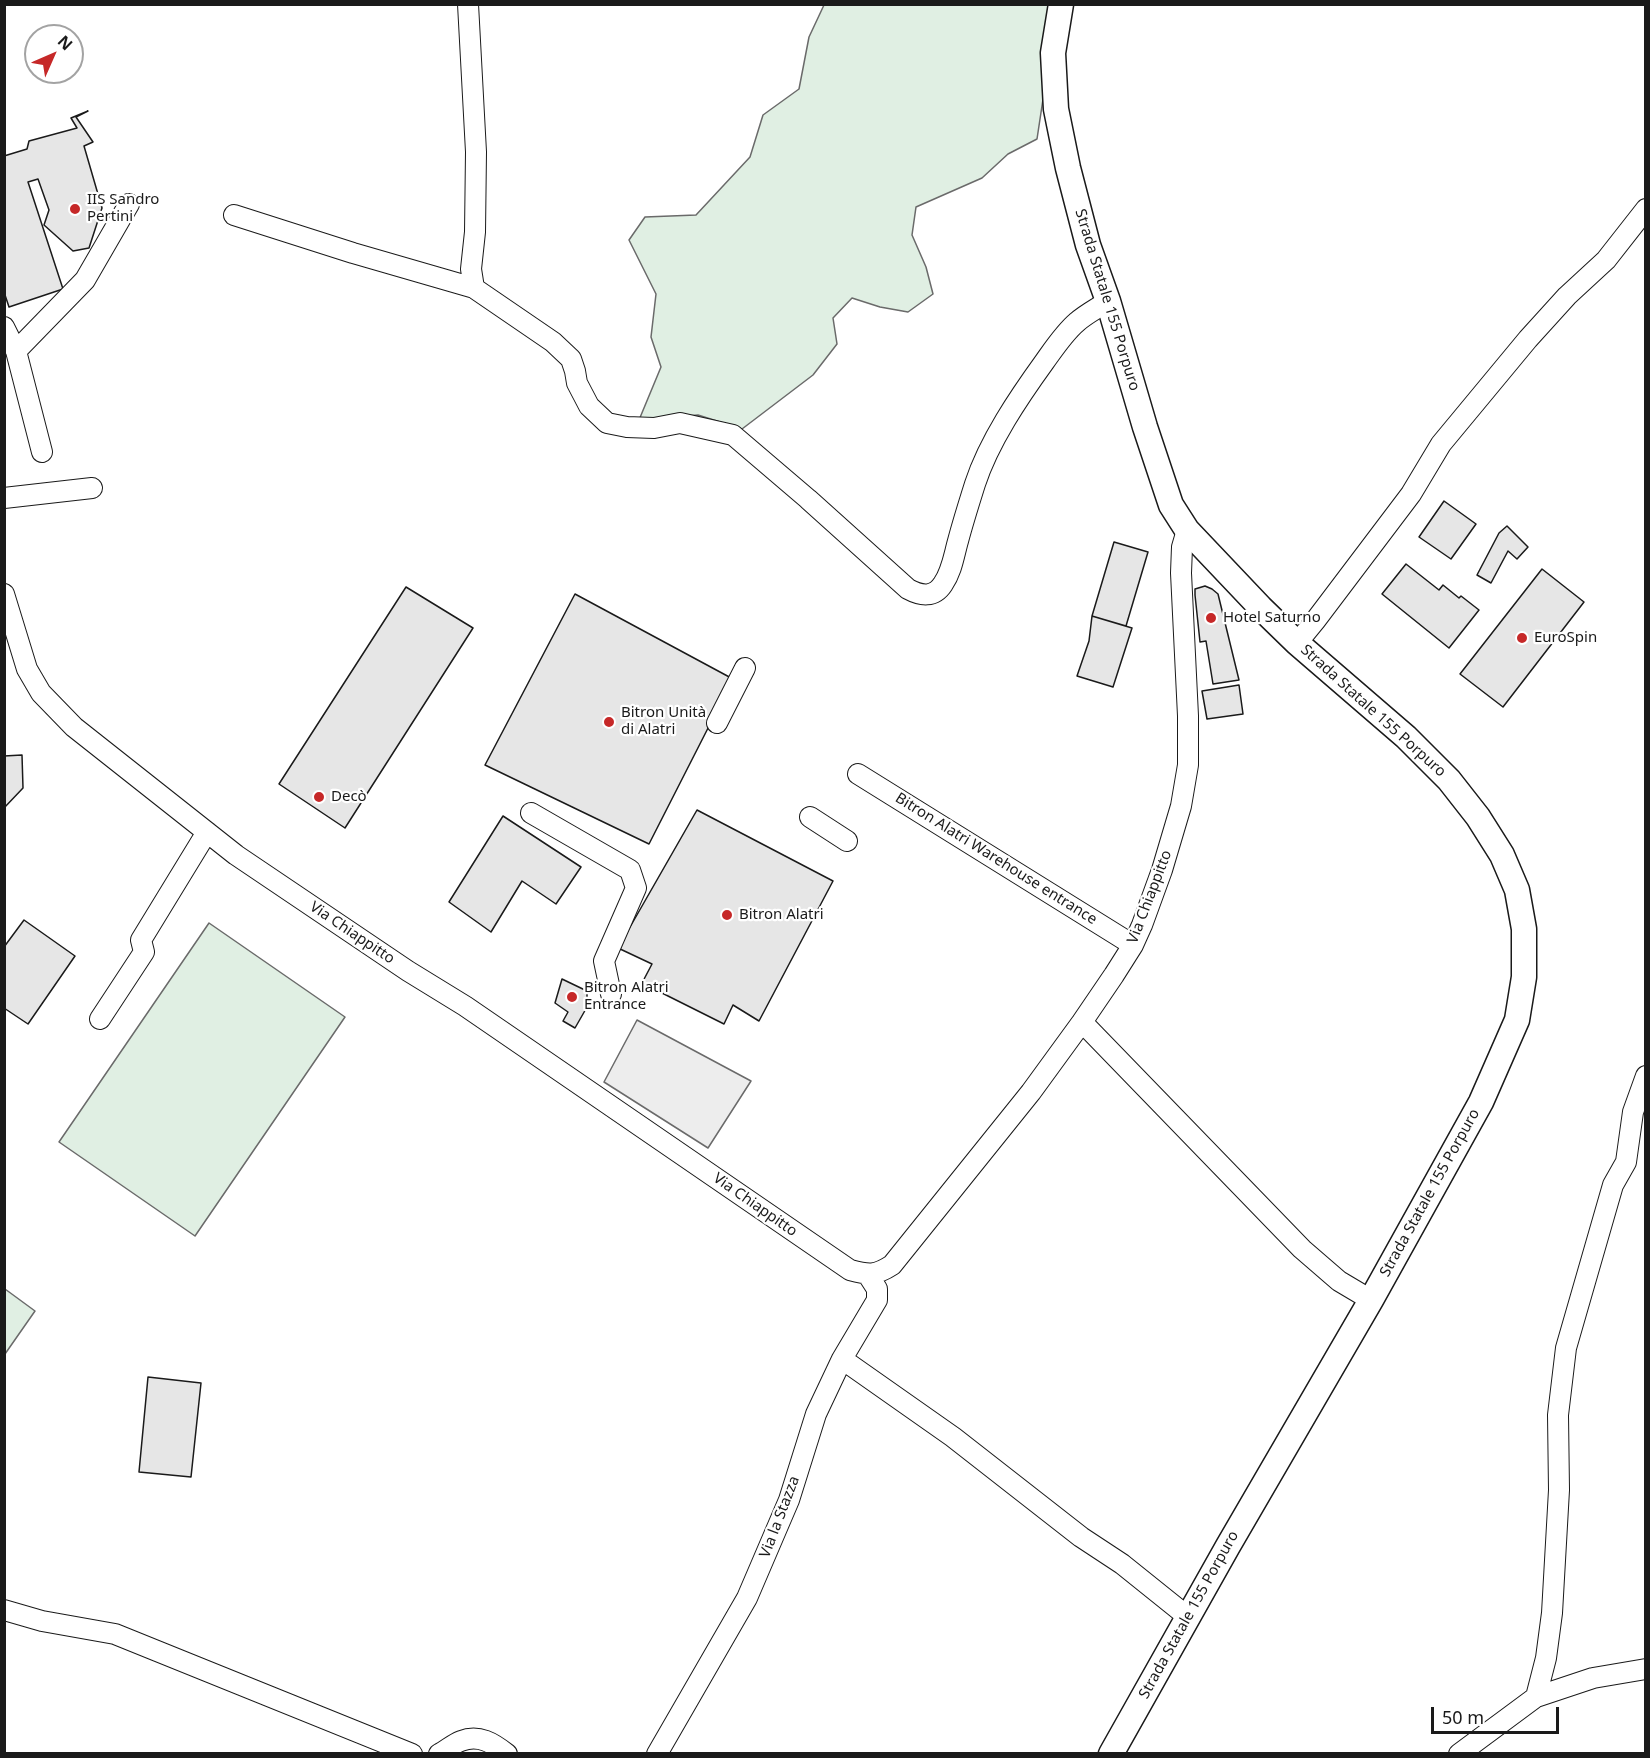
<!DOCTYPE html>
<meta charset="utf-8">
<style>
body{margin:0}
#map{position:relative;width:1650px;height:1758px;overflow:hidden;background:#fff;font-family:"Noto Sans",sans-serif}
canvas{display:block}
.frame{position:absolute;inset:0;border:6px solid #1a1a1a;pointer-events:none}
.north{position:absolute;left:24px;top:24px;width:60px;height:60px;box-sizing:border-box;background:#fff;border:2px solid #a3a3a3;border-radius:50%;rotate:45deg;font-size:16px;font-weight:700;line-height:24px;text-align:center;color:#1a1a1a}
.north::after{content:'';display:block;margin:auto;width:21px;height:27px;background:#c62828;clip-path:polygon(50% 0,100% 100%,50% 72%,0 100%)}
.scale{position:absolute;left:1431px;top:1707px;width:128px;height:27px;box-sizing:border-box;border:3px solid #1a1a1a;border-top:0;padding-left:8px;font-size:18px;line-height:21px;white-space:nowrap;color:#1a1a1a;-webkit-text-stroke:4px #fff;paint-order:stroke}
</style>
<div id="map">
<canvas width="1650" height="1758"></canvas>
<div class="frame"></div>
<div class="north">N</div>
<div class="scale">50 m</div>
</div>
<script>
const context = document.querySelector('canvas').getContext('2d');
context.lineJoin = 'round';
function paint(path, color) { context.fillStyle = color; context.fill(path, 'evenodd'); }
function stroke(path, color, width, dash) { context.strokeStyle = color; context.lineWidth = width; context.lineCap = dash ? 'butt' : 'round'; context.setLineDash(dash || []); context.stroke(path); }
function write(font, color, halo, rows, align = 'center') {
  context.font = font + ' "Noto Sans",sans-serif'; context.lineWidth = 4.5; context.setLineDash([]); context.textBaseline = 'middle'; context.strokeStyle = halo; context.fillStyle = color; for (const [text, x, y, turn = 0] of rows) {
    context.save(); context.translate(x, y); context.rotate((+turn || 0) * Math.PI / 180); context.textAlign = isNaN(turn) ? turn : align; if (halo) context.strokeText(text, 0, 0); context.fillText(text, 0, 0); context.restore();
  }
}
const green = new Path2D(`
 M824 5H1053L1045 86 1037 139 1008 154 982 178 916 207 912 235 926 267 933 294 908 312 880 307 852 298 833 318 837 344 813 375 742 429 698 415 639 420 661 367 651 337 656 294 629 240 645 217 696 215 750 157 763 115 799 89 809 37Z
 M209 923 345 1017 195 1236 59 1142Z
 M5 1289 35 1311 5 1354Z`);
paint(green, '#e0efe3');
stroke(green, '#6a6a6a', 1.5);
const parking = new Path2D(`
 M637 1020 751 1081 708 1148 604 1082Z`);
paint(parking, '#ededed');
stroke(parking, '#6a6a6a', 1.5);
const building = new Path2D(`
 M88 111 76 117 93 142 84 146 102 208 89 248 73 251 44 225 49 210 38 179 28 182 63 289 9 307 4 292V156L27 149 29 141 77 128 71 118Z
 M1444 501 1476 524 1451 559 1419 537Z
 M1507 526 1528 547 1517 559 1508 551 1491 583 1477 575 1499 533Z
 M1114 542 1148 552 1126 626 1092 616Z
 M1406 564 1439 590 1443 585 1459 598 1461 596 1479 610 1449 648 1382 594Z
 M1542 569 1584 602 1503 707 1460 674Z
 M1205 586 1212 589 1218 594 1239 680 1213 684 1206 641 1200 642 1195 595V589Z
 M406 587 473 628 345 828 279 784Z
 M575 594 733 679 649 844 485 765Z
 M1092 616 1132 628 1113 687 1077 676 1089 641Z
 M1239 685 1243 714 1207 719 1202 691Z
 M22 755 23 788 4 808V756Z
 M697 810 833 881 759 1021 733 1005 724 1024 642 983 652 964 618 948Z
 M503 816 581 867 556 904 522 881 491 932 449 902Z
 M24 920 75 956 28 1024 4 1008V947Z
 M562 979 587 991V1007L575 1028 563 1021 568 1012 555 1003Z
 M148 1377 201 1383 191 1477 139 1472Z`);
paint(building, '#e6e6e6');
stroke(building, '#1a1a1a', 1.5);
const minor = new Path2D(`
 M468 4 476 152 475 232 471 269 474 288 553 342 571 359 575 371 577 383 589 406 607 423 627 427 654 428 680 423 733 435 808 499 908 589C921 596 934 598 943 584 952 571 954 555 958 541 963 522 969 503 975 484 989 441 1019 397 1045 361 1055 347 1065 332 1077 322 1086 314 1098 308 1108 301
 M234 215 353 253 474 288
 M4 327 16 351 42 452
 M16 351 85 280 129 204
 M4 498 92 488
 M4 594 27 669 41 693 74 727 236 855 408 971 465 1006 850 1270C869 1275 875 1276 892 1265L1031 1092 1082 1022 1114 975 1133 945 1142 925 1162 870 1181 806 1188 765V716L1181 573 1182 547 1187 530
 M1297 643 1315 621 1411 494 1441 444 1528 339 1567 296 1606 260 1646 209
 M717 723 745 668
 M858 774 1133 945
 M531 813 630 870 636 888 604 961 611 994
 M810 817 847 841
 M100 1019 144 952 141 940 207 832
 M1082 1022 1302 1249 1339 1281 1371 1300
 M842 1359 953 1437 1081 1537 1122 1564 1188 1617
 M4 1610 42 1621 115 1634 412 1754
 M1536 1697 1546 1658 1552 1613 1559 1490 1558 1415 1566 1348 1613 1185 1626 1162 1633 1112 1646 1076
 M439 1754C447 1750 453 1744 461 1741 479 1734 493 1743 507 1754
 M657 1754 747 1598 789 1500 816 1414 842 1359 877 1300V1289L868 1275
 M1459 1754 1536 1697 1593 1678 1646 1669`);
const major = new Path2D(`
 M1061 4 1053 53 1056 109 1068 168 1088 245 1108 301 1145 427 1171 505 1187 530 1261 608 1297 643 1406 737 1449 780 1478 817 1502 855 1517 890 1524 929V977L1517 1020 1481 1102 1371 1300 1228 1546 1111 1754`);
stroke(minor, '#1a1a1a', 22);
stroke(major, '#1a1a1a', 27);
stroke(minor, '#fff', 20);
stroke(major, '#fff', 24);
for (const [x, y, r, color] of [
 [75,209,6,"#c62828"],
 [1211,618,6,"#c62828"],
 [1522,638,6,"#c62828"],
 [609,722,6,"#c62828"],
 [319,797,6,"#c62828"],
 [727,915,6,"#c62828"],
 [572,997,6,"#c62828"]
]) { const dot = new Path2D(); dot.arc(x, y, r, 0, 2 * Math.PI); context.fillStyle = color; context.fill(dot); stroke(dot, '#fff', 2); }
write('15px', '#1a1a1a', '#fff', [
 ["IIS Sandro",87,200],
 ["Pertini",87,217],
 ["Hotel Saturno",1223,618],
 ["EuroSpin",1534,638],
 ["Bitron Unità",621,713],
 ["di Alatri",621,730],
 ["Decò",331,797],
 ["Bitron Alatri",739,915],
 ["Bitron Alatri",584,988],
 ["Entrance",584,1005]
], 'left');
write('15px', '#1a1a1a', '#fff', [
 ["Strada Statale 155 Porpuro",1107,300,73],
 ["Strada Statale 155 Porpuro",1373,711,42],
 ["Bitron Alatri Warehouse entrance",996,859,32],
 ["Via Chiappitto",1150,897,-69],
 ["Via Chiappitto",352,933,34],
 ["Strada Statale 155 Porpuro",1430,1193,-61],
 ["Via Chiappitto",755,1205,35],
 ["Via la Stazza",780,1517,-69],
 ["Strada Statale 155 Porpuro",1189,1615,-61]
]);
</script>
